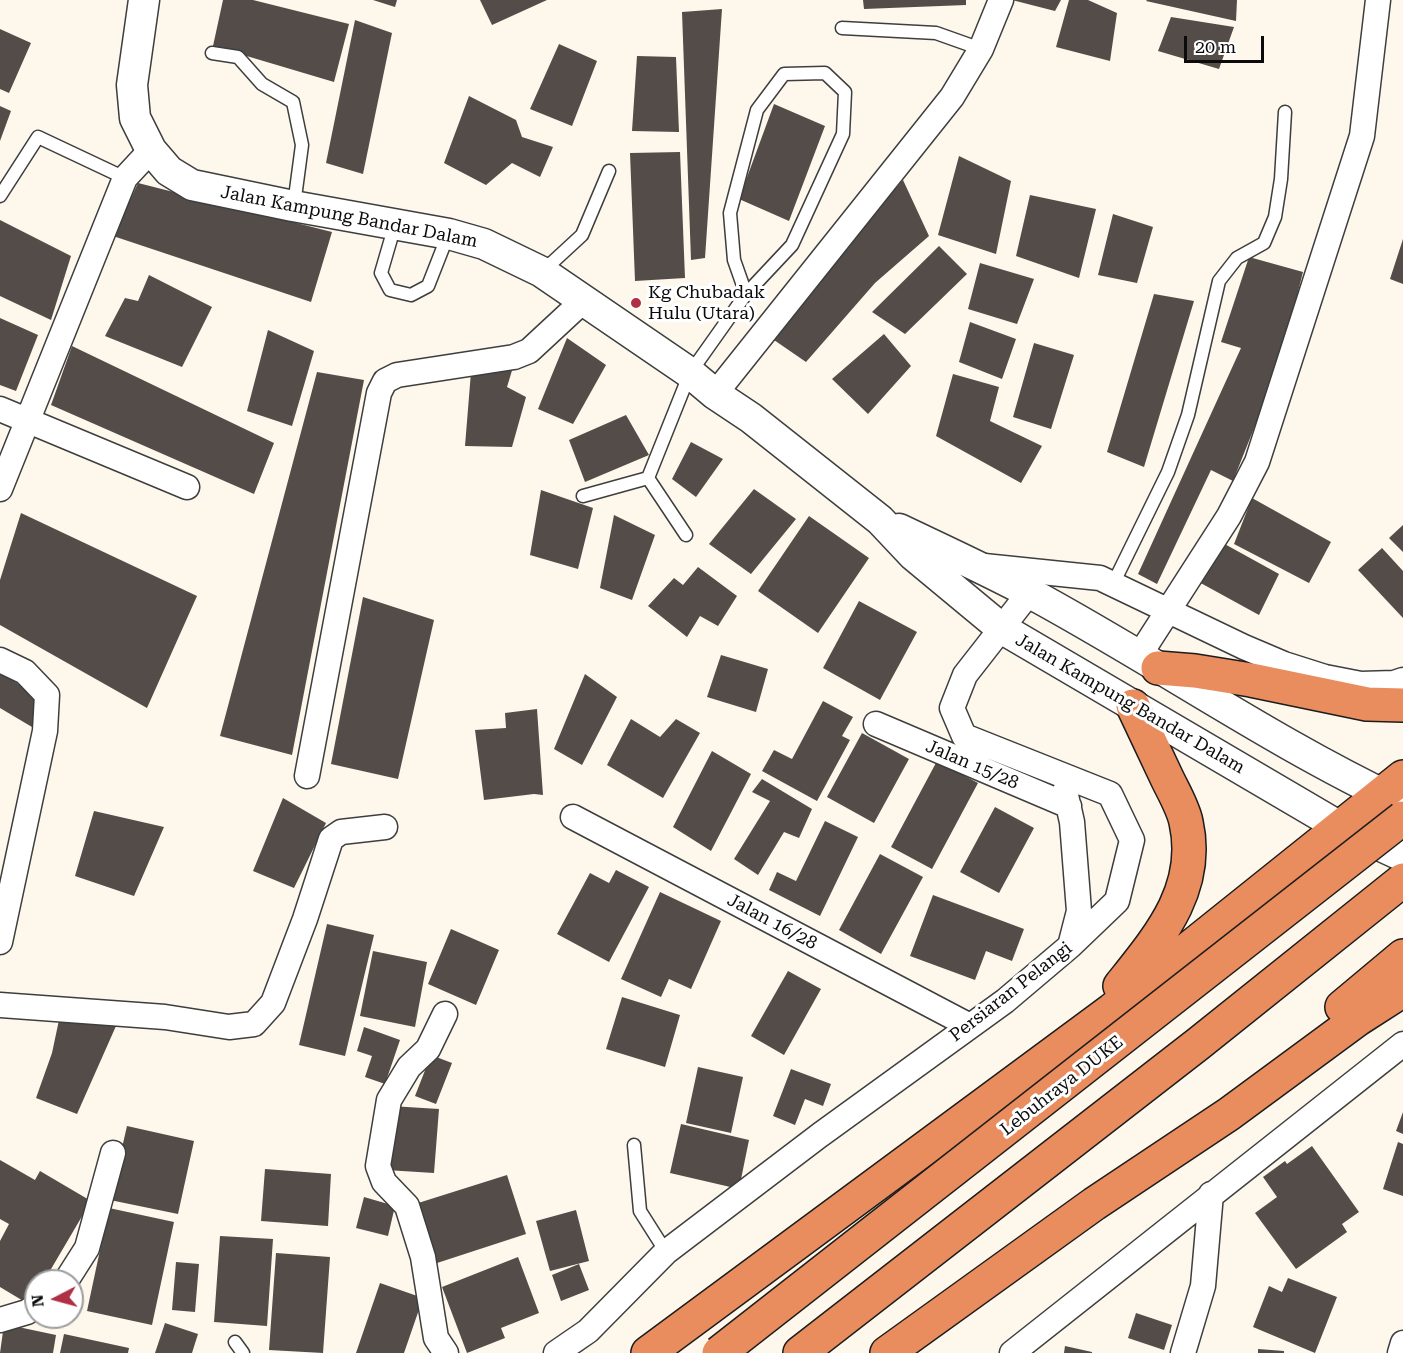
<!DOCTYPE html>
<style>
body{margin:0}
#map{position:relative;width:1403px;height:1353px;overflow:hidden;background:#fdf8eb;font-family:"Roboto Serif",serif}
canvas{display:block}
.north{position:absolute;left:24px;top:1269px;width:60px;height:60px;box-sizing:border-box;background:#fff;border:2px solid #9d9d9d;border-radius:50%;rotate:264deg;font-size:16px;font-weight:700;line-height:24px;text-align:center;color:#0b0b0b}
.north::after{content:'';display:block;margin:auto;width:21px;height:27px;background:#b02f44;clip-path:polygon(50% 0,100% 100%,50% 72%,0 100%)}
.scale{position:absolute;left:1184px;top:36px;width:80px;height:27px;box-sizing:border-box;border:3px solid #0b0b0b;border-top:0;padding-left:8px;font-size:18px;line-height:21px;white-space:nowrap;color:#0b0b0b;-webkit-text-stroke:4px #fff;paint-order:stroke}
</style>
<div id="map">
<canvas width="1403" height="1353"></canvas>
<div class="north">N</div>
<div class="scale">20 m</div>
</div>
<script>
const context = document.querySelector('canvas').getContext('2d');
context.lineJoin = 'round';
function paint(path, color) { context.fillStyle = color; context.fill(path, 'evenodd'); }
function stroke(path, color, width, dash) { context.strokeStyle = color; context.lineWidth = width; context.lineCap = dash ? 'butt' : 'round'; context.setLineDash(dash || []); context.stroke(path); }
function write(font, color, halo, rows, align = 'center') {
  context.font = font + ' "Roboto Serif",serif'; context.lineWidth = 6; context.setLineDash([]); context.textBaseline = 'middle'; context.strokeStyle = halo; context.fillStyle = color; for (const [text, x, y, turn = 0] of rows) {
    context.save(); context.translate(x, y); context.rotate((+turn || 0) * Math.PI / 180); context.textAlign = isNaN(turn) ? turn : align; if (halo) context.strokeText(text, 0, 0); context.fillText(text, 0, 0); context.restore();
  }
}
paint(new Path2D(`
 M223 0H253L349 24 334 82 213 46Z
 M373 0H397L395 7Z
 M480 0H547L492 25Z
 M863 0H966V5L864 9Z
 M1012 0H1061L1055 11Z
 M1069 0H1088L1117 13 1110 61 1056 47Z
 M1147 0H1237L1236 21 1146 1Z
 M722 9 705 258 691 260 682 12Z
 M1171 17 1234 27 1219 69 1158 51Z
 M355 20 392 33 363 174 326 163Z
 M0 29 31 43 9 93 0 89Z
 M559 44 597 61 572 126 530 109Z
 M637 56 676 57 679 132 632 131Z
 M469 96 516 120 522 137 553 147 540 177 512 163 486 185 444 163Z
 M774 104 825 126 789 221 739 199Z
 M0 106 11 111 0 141Z
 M680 152 685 278 635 281 630 153Z
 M959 156 1011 181 996 254 938 235Z
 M903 180 929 236 875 283 806 362 774 340 845 247Z
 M138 183 332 232 311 302 113 236Z
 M1030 195 1096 209 1079 278 1016 256Z
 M1113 214 1153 227 1137 283 1098 275Z
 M0 220 71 256 51 320 0 296Z
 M1403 239V284L1390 279Z
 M939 246 967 274 905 334 872 312Z
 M1249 257 1303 272 1280 363 1233 481 1211 470 1157 584 1138 574 1241 348 1221 342Z
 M980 263 1034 279 1017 324 968 309Z
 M149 275 212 307 182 367 105 336 125 298 138 301Z
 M1154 294 1194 301 1144 467 1107 452Z
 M0 318 38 335 16 391 0 385Z
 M970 322 1016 339 1002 379 959 362Z
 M268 330 314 351 292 426 247 411Z
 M884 334 911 366 868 414 832 379Z
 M567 338 606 365 573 424 538 409Z
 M1034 343 1074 355 1051 429 1013 417Z
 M72 346 274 443 254 494 51 405Z
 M514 364 507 387 526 397 512 447 465 446 471 372Z
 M317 372 364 380 292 755 220 736Z
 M953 374 999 387 990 421 1042 446 1021 483 936 436Z
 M626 415 649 455 585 482 569 440Z
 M691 442 723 459 696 497 672 479Z
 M754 489 796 519 751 574 709 544Z
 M541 490 593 508 578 569 530 555Z
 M1252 498 1331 542 1309 583 1234 544Z
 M21 513 197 596 147 708 0 625V580Z
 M614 515 655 535 632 600 600 588Z
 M809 516 869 558 818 633 758 591Z
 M1403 525V552L1389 538Z
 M1221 542 1279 574 1259 615 1197 581Z
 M1382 548 1403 571V618L1358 570Z
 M698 567 737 596 718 626 700 616 687 637 648 606 674 578 683 585Z
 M363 597 434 620 398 779 331 764Z
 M859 601 917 632 880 700 823 668Z
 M721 655 768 669 756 712 707 697Z
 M0 673 37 695 32 727 0 708Z
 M585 674 617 697 582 765 554 749Z
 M823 701 853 717 842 736 850 740 817 801 762 771 774 750 792 759Z
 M537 709 543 795 534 794 484 800 475 730 506 728 505 713Z
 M631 719 660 737 676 719 700 733 663 798 607 765Z
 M862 733 909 759 874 823 827 797Z
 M712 751 751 774 711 851 673 827Z
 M937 761 978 783 932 869 891 847Z
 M762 779 812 809 799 838 784 832 758 875 734 859 770 801 752 792Z
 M283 798 326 823 294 888 253 871Z
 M995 807 1034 828 999 893 960 872Z
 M94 811 164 827 134 896 75 876Z
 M825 821 858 837 820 916 769 890 777 872 796 881Z
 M880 854 923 877 881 954 839 930Z
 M616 870 649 887 609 962 557 934 590 873 609 883Z
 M660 892 721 921 691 989 669 979 661 997 621 979Z
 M933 895 1024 929 1012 961 986 951 975 980 910 956Z
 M327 924 374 935 345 1056 299 1045Z
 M451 929 499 950 476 1005 428 984Z
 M373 951 427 962 415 1027 360 1016Z
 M788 971 821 989 784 1055 751 1036Z
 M622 997 680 1015 665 1067 606 1049Z
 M59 1020 116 1026 77 1114 36 1098 52 1053Z
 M364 1027 400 1040 385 1084 365 1077 372 1056 357 1051Z
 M431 1055 452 1063 436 1104 415 1096Z
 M698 1067 743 1077 731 1133 686 1123Z
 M791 1069 831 1084 823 1106 805 1099 795 1125 773 1116Z
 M391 1106 439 1109 434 1173 386 1170Z
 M1403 1112V1134L1396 1131Z
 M681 1124 749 1140 739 1189 670 1173Z
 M127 1126 194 1141 178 1214 110 1200Z
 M1398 1142 1403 1144V1196L1383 1189Z
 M1312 1146 1359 1212 1342 1224 1347 1232 1296 1269 1255 1213 1277 1197 1263 1177 1285 1161 1287 1164Z
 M0 1160 35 1180 40 1171 91 1201 44 1281H36V1295L30 1305 0 1287V1241L9 1224 0 1219Z
 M265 1169 331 1174 328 1226 261 1221Z
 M507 1175 526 1234 434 1264 415 1204Z
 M364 1197 395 1206 388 1236 356 1228Z
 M109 1208 174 1222 152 1325 87 1311Z
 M576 1210 589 1261 550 1271 536 1221Z
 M220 1236 273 1239 267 1326 214 1322Z
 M276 1253 330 1257 323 1353 269 1350Z
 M518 1257 539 1313 501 1328 505 1338 467 1353 442 1287Z
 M176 1262 199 1264 195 1312 172 1310Z
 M579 1264 589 1290 561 1301 552 1275Z
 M1288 1278 1337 1297 1315 1353 1253 1327 1269 1286 1282 1292Z
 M380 1283 423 1298 404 1353H356Z
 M1136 1313 1172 1325 1164 1350 1128 1338Z
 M165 1323 198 1334 192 1353H155Z
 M4 1324 56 1335 53 1353H0Z
 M64 1334 129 1348 128 1353H60Z
 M1065 1346 1092 1352V1353H1064Z
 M1258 1349 1284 1351V1353H1258Z`), '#534c49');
const service = new Path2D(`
 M842 28 936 33 981 49
 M212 53 238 57 262 84 293 102 302 145 294 205
 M0 196 38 137 125 178
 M395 225 381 273 390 290 411 295 428 286 448 235
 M543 271 582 235 609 171
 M648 478 686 535
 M583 496 648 478 690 373 746 294 792 245 843 134 845 92 825 73 784 74 757 110 730 213 734 260 746 294
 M1113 584 1168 472 1188 415 1219 281 1237 258 1264 243 1275 217 1281 179 1285 112
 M634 1145 640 1211 666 1252
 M235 1342 243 1353`);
const minor = new Path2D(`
 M715 394 952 97 981 49 1001 0
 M0 409 187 487
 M0 489 125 178 151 150
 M984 566 1100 578 1244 647 1284 664 1325 677 1361 684 1394 683 1403 680
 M1139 656 1229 516 1257 462 1362 136 1378 0
 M0 660 25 672 47 695 45 731 0 942
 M876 724 1069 806
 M307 776 379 393 385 381 397 375 514 357 529 351 584 300
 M1065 791 1072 822 1079 911 1070 946
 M573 817 970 1026
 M0 1005 165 1017 229 1027 254 1024 273 1003 305 919 331 839 341 832 385 827
 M445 1014 428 1049 409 1067 389 1100 378 1166 384 1182 407 1206 423 1257 436 1338 446 1353
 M66 1281 87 1248 113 1153
 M0 1320 27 1312 36 1306
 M556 1353 588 1331 666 1252 820 1135 1005 1001 1070 946 1117 901 1132 840 1110 794 964 736 952 708 965 675 1029 593
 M1012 1353 1403 1044
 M1183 1353 1203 1286 1211 1194
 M1400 1353 1403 1343`);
const tertiary = new Path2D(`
 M144 0 132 85 135 118 151 150 169 171 192 185 293 206 449 234 484 244 542 272 690 373 715 394 751 418 880 520 913 555 1001 628 1340 827 1403 856
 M899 529C943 550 987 570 1030 593 1156 661 1273 743 1403 804`);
const motorway = new Path2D(`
 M1158 668 1195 671 1251 680 1367 704 1403 705
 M1120 986C1159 937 1201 889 1186 822 1183 807 1173 791 1166 776 1155 753 1144 729 1133 706
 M1342 1007 1403 956
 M648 1353 1112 1010 1403 777
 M800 1353 1198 1044 1403 880
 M887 1353 1094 1204 1229 1114 1358 1019 1403 990`);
stroke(service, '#3e3e3e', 15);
stroke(minor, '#3e3e3e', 27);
stroke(tertiary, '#3e3e3e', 33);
stroke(motorway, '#1c1c1c', 36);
stroke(service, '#fff', 12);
stroke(minor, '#fff', 24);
stroke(tertiary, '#fff', 30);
stroke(motorway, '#e98d5e', 33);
const motorwayBridge = new Path2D(`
 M719 1353 1403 818`);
stroke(motorwayBridge, '#1c1c1c', 36, []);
stroke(motorwayBridge, '#e98d5e', 33);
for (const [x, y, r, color] of [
 [636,303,6,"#b02f44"]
]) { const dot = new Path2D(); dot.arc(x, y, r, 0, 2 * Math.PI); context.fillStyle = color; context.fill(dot); stroke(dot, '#fff', 2); }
write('18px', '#0b0b0b', '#fff', [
 ["Jalan Kampung Bandar Dalam",349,217,11],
 ["Jalan Kampung Bandar Dalam",1130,704,30],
 ["Jalan 15/28",972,765,23],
 ["Jalan 16/28",772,922,28],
 ["Persiaran Pelangi",1011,992,-38],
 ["Lebuhraya DUKE",1062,1086,-38]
]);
write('18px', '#0b0b0b', '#fff', [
 ["Kg Chubadak",648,293],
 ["Hulu (Utara)",648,314]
], 'left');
</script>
